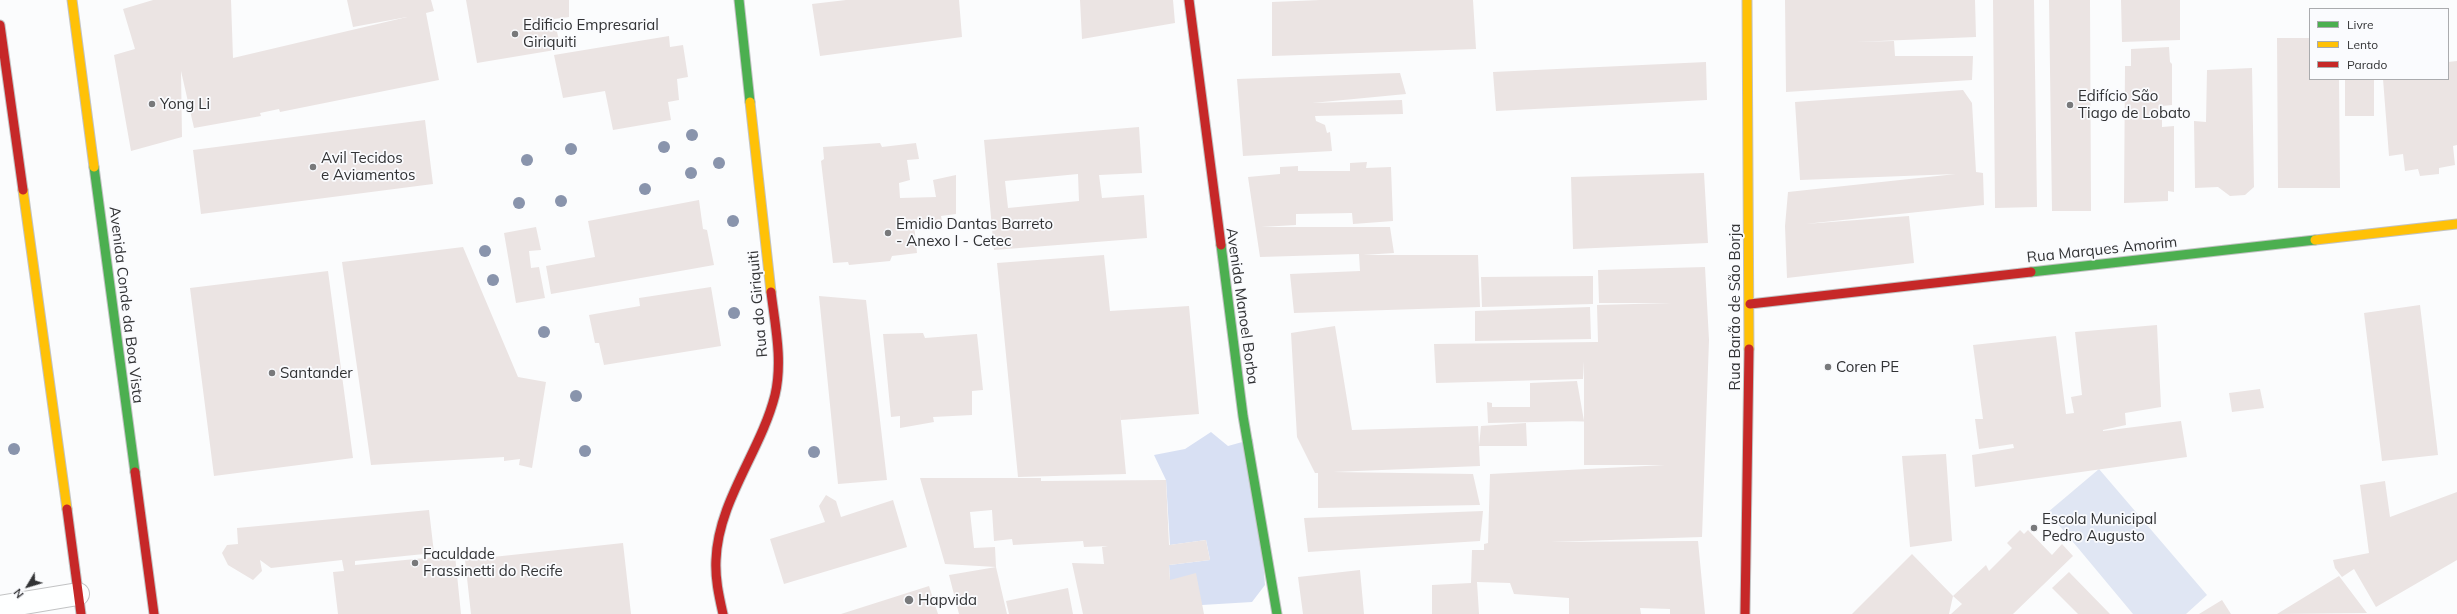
<!DOCTYPE html>
<meta charset="utf-8">
<style>
body{margin:0}
#map{position:relative;width:2457px;height:614px;overflow:hidden;background:#fbfcfd;font-family:Mulish,sans-serif}
canvas{display:block}
.legend{position:absolute;left:2309px;top:8px;width:140px;height:72px;box-sizing:border-box;background:#fafbfe;border:1px solid #aaabae;margin:0;padding:5px 7px;list-style:none;font-size:12px;color:#323335}
.legend li{display:flex;align-items:center;gap:8px;height:20px}
.legend b{width:20px;border:1px solid #aaabae}
.north{position:absolute;left:8px;top:566px;width:40px;height:40px;-webkit-text-stroke:3px #fafbfe;paint-order:stroke;rotate:232deg;font-size:11px;font-weight:700;line-height:16px;text-align:center;color:#323335}
.north::after{content:'';display:block;margin:auto;width:14px;height:18px;background:#323335;clip-path:polygon(50% 0,100% 100%,50% 72%,0 100%)}
</style>
<div id="map">
<canvas width="2457" height="614"></canvas>
<ul class="legend">
<li><b style="height:5px;background:#4caf50"></b>Livre</li>
<li><b style="height:5px;background:#ffc107"></b>Lento</li>
<li><b style="height:5px;background:#c62828"></b>Parado</li>
</ul>
<div class="north">N</div>
</div>
<script>
const context = document.querySelector('canvas').getContext('2d');
context.lineJoin = 'round';
function paint(path, color) { context.fillStyle = color; context.fill(path, 'evenodd'); }
function stroke(path, color, width, dash) { context.strokeStyle = color; context.lineWidth = width; context.lineCap = dash ? 'butt' : 'round'; context.setLineDash(dash || []); context.stroke(path); }
function write(font, color, halo, rows, align = 'center') {
  context.font = font + ' Mulish,sans-serif'; context.lineWidth = 3.5; context.setLineDash([]); context.textBaseline = 'middle'; context.strokeStyle = halo; context.fillStyle = color; for (const [text, x, y, turn = 0] of rows) {
    context.save(); context.translate(x, y); context.rotate((+turn || 0) * Math.PI / 180); context.textAlign = isNaN(turn) ? turn : align; if (halo) context.strokeText(text, 0, 0); context.fillText(text, 0, 0); context.restore();
  }
}
paint(new Path2D(`
 M2099 469 2207 595 2186 614H2133L2048 512Z`), '#e0e6f3');
paint(new Path2D(`
 M1211 432 1228 446 1253 439 1265 585 1252 602 1202 605 1170 580 1169 565 1210 560 1206 540 1170 545 1166 480 1154 455 1185 449Z`), '#d8e0f3');
paint(new Path2D(`
 M153 0H231L233 58 407 17 353 27 347 0H431L434 11 426 13 439 80 280 112 279 109 260 113 261 116 194 128 181 71 182 137 131 151 114 55 135 49 123 9Z
 M466 0H569V17L554 19 561 49 477 63Z
 M846 0H959L962 37 820 56 812 4Z
 M1080 0H1173L1175 23 1082 39Z
 M1320 0H1473L1476 49 1272 56V2Z
 M1785 0H1975L1976 37 1855 42 1894 41 1895 56H1973L1972 80 1786 92Z
 M1993 0H2034L2037 207 1995 208Z
 M2049 0H2090L2091 211H2052Z
 M2121 0H2180V40L2122 42Z
 M669 36 670 47 683 45 688 77 677 79 679 100 668 102 671 120 613 130 605 91 563 98 554 55Z
 M2277 38H2310V79H2339L2340 188H2278Z
 M2169 47 2170 62 2172 64V105L2162 106V127L2174 126V192L2168 191V201L2124 203 2125 66H2131V49Z
 M2457 61V145L2453 146 2455 165 2439 168V174L2420 176 2418 169 2405 171 2403 154 2389 156 2383 79H2448V62Z
 M1706 62 1707 100 1496 111 1493 72Z
 M2252 68 2254 187 2245 195 2230 196 2218 187 2195 188 2194 121 2206 122 2207 70Z
 M1400 73 1406 94 1312 103 1402 100 1403 114 1315 116 1316 121 1325 125 1327 133 1330 132 1332 151 1243 156 1237 79Z
 M2345 79H2374V116H2345Z
 M1963 90 1972 103 1976 172 1983 173 1984 205 1805 224 1909 216 1914 263 1787 278 1785 226 1788 192 1956 174 1800 180 1795 102Z
 M425 120 433 184 201 214 193 150Z
 M1139 127 1142 173 1099 175 1102 198 1144 195 1147 238 994 250 984 140ZM1078 174 1079 201 1008 208 1005 181Z
 M880 143 882 147 916 143 919 159 907 160 910 180 899 183 900 198 936 197 933 180 956 175V214L941 216 942 221 914 224 917 253 892 256 890 261 849 265 848 262 833 263 821 161 824 159 823 147Z
 M1367 162 1366 168 1391 167 1393 221 1353 224 1352 213 1296 214V225L1261 227H1390L1394 253 1363 255H1478L1480 307 1294 313 1290 274 1360 271 1359 254 1260 257 1248 177 1280 174V167L1298 166V171H1350V163Z
 M1704 173 1708 243 1573 249 1571 177Z
 M699 200 703 229 707 230 714 265 551 294 546 266 595 257 588 221Z
 M536 227 541 250 529 251 531 268 539 267 545 298 516 303 504 233Z
 M463 247 518 377 546 382 532 468 519 465 520 459 504 461V457L371 465 342 262Z
 M1104 255 1110 311 1189 306 1199 414 1121 420 1120 411 1126 474 1018 477 997 263Z
 M1705 267 1709 340 1702 537 1550 542 1698 541 1705 614H1670V609L1640 608 1641 614H1569V598L1514 594 1510 583 1477 582 1479 614H1432V585L1471 583 1472 550H1484V544L1488 543 1490 474 1665 465H1584V361L1583 379 1436 383 1434 344 1598 342 1597 305 1672 303H1599L1598 270Z
 M328 271 353 458 214 476 190 288Z
 M1593 276V304L1482 307 1481 277Z
 M711 287 721 346 604 365 599 343H595L589 315 640 306 639 298Z
 M819 296 866 300 887 480 838 484Z
 M2420 305 2438 455 2382 461 2364 313Z
 M1590 307 1591 339 1475 341V311Z
 M2157 325 2161 407 2125 413 2126 425 2103 430V431L2181 421 2187 457 1975 487 1972 455 2014 448 2013 444 1979 449 1975 419H1983L1973 345 2056 336 2066 414 2074 413 2071 397 2082 395 2075 332Z
 M1335 326 1352 430 1478 426 1480 466 1333 472 1473 474 1480 505 1318 508V473H1315L1297 437 1291 333Z
 M923 333 925 338 977 334 983 390 972 391V415L933 417 934 422 900 428V416L891 417 883 334Z
 M1577 381 1584 421 1488 423 1487 402 1492 403V407H1530V383Z
 M2260 389 2264 408 2232 412 2229 393Z
 M1526 423 1527 446H1479L1481 426Z
 M1946 454 1952 541 1910 547 1902 456Z
 M920 478H1041V481L1166 480 1169 545 1206 540 1210 560 1169 565 1170 580 1196 573 1204 614H1083L1072 563 1104 564 1102 547 1108 546 1084 547 1083 541 1013 545 1012 539 994 541 992 510 970 512 974 548 995 547 996 567 945 564Z
 M2385 481 2390 517 2457 492V560L2376 607 2354 569 2342 577 2335 568 2333 560 2369 553 2360 485Z
 M826 495 836 501 841 517 893 500 907 547 784 584 770 539 825 522 819 506Z
 M429 510 434 553 355 561V565L455 555 461 614H338L333 572 344 571 342 560 271 568 260 560 262 571 253 580 228 565 222 553 227 545 238 544 237 528Z
 M1483 511 1480 541 1308 552 1304 518Z
 M2020 530 2024 534 2028 530 2052 555 2062 544 2073 556 2013 614H1951L1962 604 1953 596 1986 565 1989 571 2012 548 2007 543Z
 M623 543 631 614H471L465 560Z
 M1912 554 1953 596 1949 614H1852Z
 M996 567 1007 614H959L949 575Z
 M1360 570 1364 614H1303L1298 577Z
 M2069 572 2110 614H2078L2052 588Z
 M2339 576 2367 613 2277 614Z
 M929 586 938 614H841Z
 M1068 588 1073 614H1009L1006 601Z
 M2222 600 2231 614H2199Z`), '#ebe4e3');
const lane = new Path2D(`
 M0 607 78 594`);
const fast = new Path2D(`
 M739 0 750 102
 M94 167 135 472
 M1221 245 1243 416 1277 614
 M2031 272 2315 240`);
const slow = new Path2D(`
 M72 0 94 167
 M1747 0 1749 349
 M750 102 771 292
 M23 190 67 509
 M2315 240 2457 224`);
const jam = new Path2D(`
 M1189 0 1221 245
 M0 25 23 190
 M1750 304 2031 272
 M135 472 154 614
 M67 509 81 614
 M723 614C719 596 715 579 716 560 718 501 761 451 775 395 783 361 775 325 771 292
 M1745 614 1749 349`);
stroke(lane, '#c2c3c4', 24);
stroke(fast, '#c2c3c4', 11);
stroke(slow, '#c2c3c4', 11);
stroke(jam, '#c2c3c4', 11);
stroke(lane, '#feffff', 22);
stroke(fast, '#4caf50', 9);
stroke(slow, '#ffc107', 9);
stroke(jam, '#c62828', 9);
context.fillStyle = '#8994ac';
for (const [x, y] of [
 [692,135],
 [664,147],
 [571,149],
 [527,160],
 [719,163],
 [691,173],
 [645,189],
 [561,201],
 [519,203],
 [733,221],
 [485,251],
 [493,280],
 [734,313],
 [544,332],
 [576,396],
 [14,449],
 [585,451],
 [814,452]
]) { context.beginPath(); context.arc(x, y, 6, 0, 2 * Math.PI); context.fill(); }
for (const [x, y, r, color] of [
 [515,34,4,"#78797b"],
 [152,104,4,"#78797b"],
 [2070,105,4,"#78797b"],
 [313,167,4,"#78797b"],
 [888,233,4,"#78797b"],
 [1828,367,4,"#78797b"],
 [272,373,4,"#78797b"],
 [2034,528,4,"#78797b"],
 [415,563,4,"#78797b"],
 [909,600,5,"#78797b"]
]) { const dot = new Path2D(); dot.arc(x, y, r, 0, 2 * Math.PI); context.fillStyle = color; context.fill(dot); stroke(dot, '#fafbfe', 1.5); }
write('15px', '#323335', '#fafbfe', [
 ["Edificio Empresarial",523,25],
 ["Giriquiti",523,42],
 ["Edifício São",2078,96],
 ["Tiago de Lobato",2078,113],
 ["Yong Li",160,104],
 ["Avil Tecidos",321,158],
 ["e Aviamentos",321,175],
 ["Emidio Dantas Barreto",896,224],
 ["- Anexo I - Cetec",896,241],
 ["Coren PE",1836,367],
 ["Santander",280,373],
 ["Escola Municipal",2042,519],
 ["Pedro Augusto",2042,536],
 ["Faculdade",423,554],
 ["Frassinetti do Recife",423,571],
 ["Hapvida",918,600]
], 'left');
write('15px', '#323335', '#fafbfe', [
 ["Rua Marques Amorim",2102,250,-6],
 ["Rua do Giriquiti",758,304,-95],
 ["Avenida Conde da Boa Vista",126,305,83],
 ["Avenida Manoel Borba",1242,306,82],
 ["Rua Barão de São Borja",1735,307,-90]
]);
</script>
